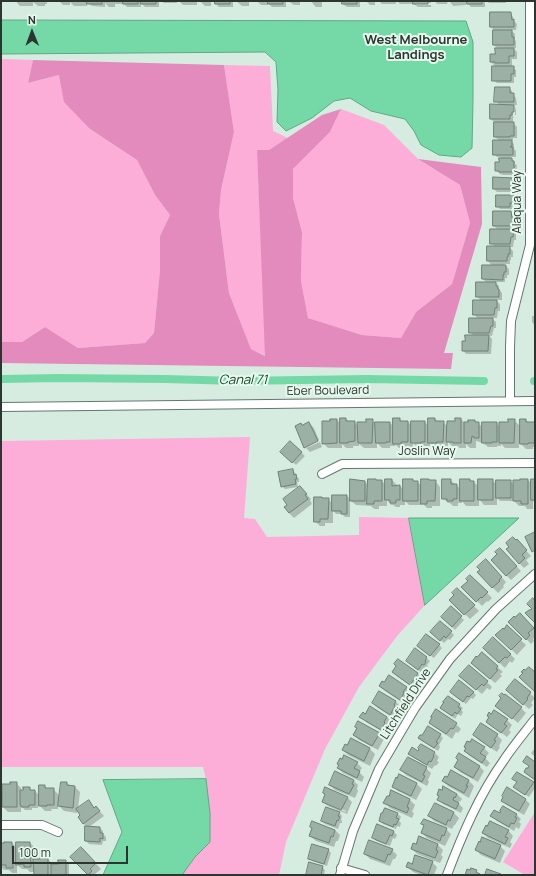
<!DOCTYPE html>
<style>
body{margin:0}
#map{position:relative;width:536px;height:876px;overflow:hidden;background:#d7ece0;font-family:Manrope,sans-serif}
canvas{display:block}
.frame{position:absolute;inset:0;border:2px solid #2d3531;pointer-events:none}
.north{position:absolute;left:12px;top:12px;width:40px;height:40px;-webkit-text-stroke:3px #e5f9ed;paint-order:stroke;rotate:359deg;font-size:11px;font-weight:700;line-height:16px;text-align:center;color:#2d3531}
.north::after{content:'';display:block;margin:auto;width:14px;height:18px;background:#2d3531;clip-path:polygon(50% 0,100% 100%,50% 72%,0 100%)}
.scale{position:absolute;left:12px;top:846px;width:116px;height:18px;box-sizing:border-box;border:2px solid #2d3531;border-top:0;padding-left:5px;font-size:12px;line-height:14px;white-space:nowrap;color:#2d3531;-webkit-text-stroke:3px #e5f9ed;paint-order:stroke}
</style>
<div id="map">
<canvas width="536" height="876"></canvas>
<div class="frame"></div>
<div class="north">N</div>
<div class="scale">100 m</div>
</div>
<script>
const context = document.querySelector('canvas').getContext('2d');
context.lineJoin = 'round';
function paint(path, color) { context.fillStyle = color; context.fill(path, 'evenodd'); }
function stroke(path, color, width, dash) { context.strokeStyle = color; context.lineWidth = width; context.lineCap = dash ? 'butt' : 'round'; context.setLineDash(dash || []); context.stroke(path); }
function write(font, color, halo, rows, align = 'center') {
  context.font = font + ' Manrope,sans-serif'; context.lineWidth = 4; context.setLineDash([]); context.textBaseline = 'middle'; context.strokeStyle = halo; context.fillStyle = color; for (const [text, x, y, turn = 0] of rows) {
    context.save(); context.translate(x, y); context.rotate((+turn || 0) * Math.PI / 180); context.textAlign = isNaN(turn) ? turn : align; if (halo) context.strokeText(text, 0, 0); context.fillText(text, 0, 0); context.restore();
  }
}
paint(new Path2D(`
 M1 59 33 60 28 83 59 75 90 129 137 160 155 195 170 215 160 236V270L154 333 145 343 78 348 45 327 22 342H1Z
 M224 65 270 66 273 131 288 138 269 150H257L266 356 251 349 229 293 219 214 221 190 234 132Z
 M341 109 384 125 418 159 460 185 470 223 452 284 416 312 401 338 362 335 308 318 301 281 302 232 293 198V169L330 132Z
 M250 437 244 518 255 519 267 537 359 535V517L409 518 425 605 397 636 359 687 325 749 286 842 279 875H182L195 857 210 842V813L206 779 203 767H1V441Z
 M535 812V875H525L503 862Z`), '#fcadd8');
paint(new Path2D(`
 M33 60 224 65 234 132 221 190 219 214 229 293 251 349 265 356 257 150H269L322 115 341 109 330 132 293 169V198L302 232 301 281 308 318 362 335 401 338 416 312 452 284 470 223 460 185 418 159 481 167 482 224 444 353H453L451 369 1 363V342H22L45 327 78 348 145 343 154 333 160 270V236L170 215 155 195 137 160 90 129 64 102 59 75 28 83Z`), '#e28bbc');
const water = new Path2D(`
 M1 20 466 21 473 42V100L472 148 461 157 439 155 421 145 414 131 405 119 371 111 350 98 334 101 312 118 286 131 277 122 278 90 276 62 265 52 1 54Z
 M409 518H519L425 605Z
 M206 779 210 813V842L195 857 182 875H103L122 832 103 780Z`);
paint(water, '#75d9a7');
stroke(water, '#5fa884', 1);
paint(new Path2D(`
 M6 1H13V2H7Z
 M17 1H52V2H47V4H45V6H38L33 2V6H20L17 3Z
 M56 1H159V7H145L141 3V7H127L124 4H115V7H109L105 3V7L92 6 87 2V6H74L70 2V5H63L59 1Z
 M161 1H177V3H164Z
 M179 1H197V5H183Z
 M200 1H233V7H219L216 4V2H211V6H205Z
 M236 1H249V6H242Z
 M254 1H286V7H272L268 3V5H261L258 2Z
 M288 1H304V2H300V5H294Z
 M306 1H322V7H316L313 4 312 2H308Z
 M343 1H360V7H347L343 4Z
 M363 1H378V2H375V5H370L367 2H365Z
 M379 1H396V4H382Z
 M397 1H431V3H416V5H431V7H418L414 4H400Z
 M435 1H448L447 4H437Z
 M450 1H485V7H471L466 2V5L453 6 450 2Z
 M486 1H506V3H489Z
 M510 13 513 17 514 21 517 24 516 30H511L515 34V40L516 41V48H513L517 52V59H512V67L516 70V77H514V83H497L493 80 496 67 491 62V55H496L498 49 494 45V30L491 27Z
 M509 88 512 91V94L516 98 517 105H512L516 109V115H515V107H513V117H514L513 118V123L517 127V138H513V140H510L514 144V149L516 151V157H510L515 162V164L517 165 516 175H503L500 174 496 170 500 163V157H497L494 154 500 141 495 137V122H494L491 119 500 105 495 101Z
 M513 178 517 182 516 188H514V192H497L494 189Z
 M513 196 516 199V206H513V209H500L497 206Z
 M511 212 514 215V221L516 223V229H512L516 233V240H514L513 247H509L513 251V257H511V260H510V264H504L509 269V275H507V278H505V282H495L499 286V289L502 293V300H495L500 304V311H498L497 318H491L496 322V328H494L492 336 488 335 492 339 491 354H466L463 350 474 336 470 332 478 319 474 314 481 301 477 296 487 283 483 279 492 266 488 261 495 247 491 243 498 230 494 226Z
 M532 316H535V326L532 322Z
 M341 419H346L349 422H354L358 426 372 420 376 424 390 423 394 427 399 419 402 422H408L412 426V422H425L429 427 435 419 438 422H443L447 426 456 422V419H461L465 423 474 421 483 427 496 423 500 427 514 420 521 427 526 420 529 423H535V447H533V449H526L519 442V448H505L501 444V446H497V447H488L483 443 476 441V448H470L466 444V448H459L458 446H452L448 442V447H441V448H434L430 443V446L417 447 413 443V447H406V448H399L395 444V446H390V448H382L377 443V448H364L359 444V446H353V448H346L342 444V448H328L323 443 337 420 341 424Z
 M309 423 314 428 319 440 306 446V448L296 426H303Z
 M290 442 305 456 296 465 281 452Z
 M320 442 322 447 310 452 306 448Z
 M292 470 295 473 296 476 299 479V482H297L298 487 285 489 282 486Z
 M386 480H392L397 485V486H400L404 490 413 480 414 482H417L422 486 430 481H435L440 487V506H432V508H427L422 503V505H409L405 501V505H400V507H396L393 505H391L387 500V506H379V509H374L371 506 356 505 350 500V517H345L342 514H336L333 510V523H325V526H320L315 521 322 498 323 499H328L333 504 347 496 351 500 364 481 369 486 377 481H382L386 486Z
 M450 480 461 489 470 480 471 482H474L479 487 492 480 497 485 510 481 514 485 528 480 532 484 535 480V503L533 501V509H527L525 506H519L514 501H500L497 498V505H484L479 499V506H466L462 501V503H458V506H453L450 503H448L443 498Z
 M300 487 311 499 310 500 312 504 294 518 289 513Z
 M522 546 531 556 526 560 529 564 524 568 519 563Z
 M498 554H505L521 571 511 580 506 575Z
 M486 561 506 582 503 586 504 587 498 593 478 572 481 570Z
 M470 576 492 598 488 602 487 601 482 606 463 587 469 581Z
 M457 589 479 611 470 619 450 600 456 595Z
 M451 608 464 620 455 630 442 617Z
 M520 614 535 629V637L533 639 534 641 531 644 510 622Z
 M507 627 526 645 517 655 497 635Z
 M451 632 454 635 450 640 448 639 444 643 435 635Z
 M439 645 442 648 434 658 421 649Z
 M416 650 430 661 427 665 428 666 427 667 426 666 421 672 410 664Z
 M482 653 503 672 500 674 502 676 495 683 477 668Z
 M489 653 510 654 515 659 512 663 510 661 505 668Z
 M397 666 417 673 422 678 415 689 398 677 393 672Z
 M516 680 535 698 531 703 533 705 529 709 507 690Z
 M466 681 487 682 492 687 490 690 487 688 482 694Z
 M380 686 406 687 411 692 407 698 408 699 405 704 385 691Z
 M380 692 396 702 401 707 398 711 400 712 395 719 378 708 373 703Z
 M451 692H473L476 695 473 699 471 698 466 704Z
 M448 697 463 708 461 710 463 712 461 716 458 714 455 719 441 708Z
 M521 708 526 713 518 723 502 710Z
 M495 711 507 720 512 725 509 730 511 732 507 737 492 726 487 721Z
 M366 715 387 717 392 722 388 728 390 729 387 734 366 722 361 717Z
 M430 722 456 724 461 729 458 733 456 732 452 739 435 727Z
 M481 724 497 735 502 740 499 746 500 747 497 752 479 740 474 735Z
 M379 734 384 739 378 750 359 740 354 735Z
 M440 735 443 738 439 745 440 747 438 751 422 741 419 738Z
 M472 740 484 748 489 753 485 758 490 763 487 767 470 756 465 751Z
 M535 748V757L531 753Z
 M370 749 375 754 370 766 348 755 343 750Z
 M419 752H434L439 757 437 761 439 762 436 766 435 765 432 769 414 758 409 753Z
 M459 760 479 766 484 771 478 782 460 772 455 767Z
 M357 763 362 768 359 772 364 777 362 782 343 773 338 768Z
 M426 768 431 773 428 780 429 782 427 786 406 775 401 770Z
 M452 771 469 781 474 786 469 798 448 786 443 781 448 778Z
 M400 775 417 784 422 789 416 800 398 791 393 786Z
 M514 779 533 783 535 785V788L529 797 518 790 515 787 518 783Z
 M353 780 358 785 357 789 358 791 355 798 335 790 330 785Z
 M16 783 21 788V791L29 788 32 791H35L40 796 45 786 47 789H53L60 796 67 783 70 786 75 787 80 792 78 809 88 802 95 808 96 807 104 816 89 827 100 828 103 831V834L106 837V841H103L102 845 89 844 86 841V826L83 823 82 815 78 810 77 813 64 811 58 805V809H51L52 811H45L38 804V808H32V810H25L21 806V812H8L2 806V811H1V789L3 791Z
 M392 792 410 800 415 805 412 812 414 813 412 818 390 808 385 803 389 798Z
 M457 794 462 799 460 802 459 801 458 803 463 808 461 813 443 804 438 799Z
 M326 795 347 797 352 802 347 814 328 806 323 801ZM328 803 346 811V812L328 805Z
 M525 799 530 804 524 815 507 805 502 800Z
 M435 804 454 813 459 818 455 825H454L452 829 434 821 429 816Z
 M385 809 398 814 401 817 399 821 401 823 400 827 397 826 396 829 383 824 380 821Z
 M337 810 342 816 341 820 342 821V823H340L338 829 325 824 322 821 336 812Z
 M501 814H516L521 819 519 822 521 824 519 829 516 827 514 831 497 821 492 816Z
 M423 824 446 829 451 834 445 846 427 838 422 833 425 826Z
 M377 825 394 832 397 835 395 839 393 838 390 846 376 841 373 837Z
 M311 827 335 830 340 835 338 841H336L334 847 316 841 310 836 313 829Z
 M508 830 513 836 510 842 512 844 510 848 488 838 483 833Z
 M420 838 438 845 443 850 441 855 443 857 440 863 417 854 412 849 417 845Z
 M12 843 17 848 30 843 35 848V860L48 859 53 865H59L65 861 69 864V875H35V872H30L27 869H22L17 865V873H12L9 870H4L1 867V844Z
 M500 846 505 851 500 863 481 855 476 850Z
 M81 848 101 869 95 874V875H89L71 857Z
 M328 850 331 853 327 866 312 861 309 858Z
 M392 850 397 855 395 859H393L390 866 370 859 365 854Z
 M432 862 437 867 434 875H422L413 872 408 867Z
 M322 867 325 870 324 875H307Z`), '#0003');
stroke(new Path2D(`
 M1 379 57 378 165 379 237 381 367 379 484 381
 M534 381H535`), '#75d9a7', 8);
const building = new Path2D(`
 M87 1H102V4H87Z
 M123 1H138V4H123Z
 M141 1H156V4H141Z
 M215 1H230V4H215Z
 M268 1H283V4H268Z
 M342 1H357V4H342Z
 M413 1H428V4H413Z
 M467 1H482V4H467Z
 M490 12H511L512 20 514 19V27H490Z
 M493 30H512V37H514V45H493Z
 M495 48H514V56H509V63H495V62H490V54H495Z
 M492 66H514V74H511V81H492Z
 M495 87H510V93H514V102H494Z
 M490 104 514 105V112H512V115H510V119H490Z
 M494 122H514V136H510V137H494Z
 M493 140H512V146L510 147H513V155H493Z
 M499 158H512V161H514V172H499V171H495V162H499Z
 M493 177 514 178V186H511V189H493Z
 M496 195H514V203H510V207H496Z
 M493 211H511L512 218H513V226H493Z
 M490 229H514L513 237H511L510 244H490Z
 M487 246H510V254H508V257H507V261H487Z
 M482 265H506V272H504V275H503V280L482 279Z
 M476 282H496V286H497L498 289H499V297H476Z
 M473 300H497V308H495L494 315H473Z
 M469 318H493V326H491L489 333H469Z
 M465 335H489L488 351H462V341H465Z
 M340 418H346V421H355V441L348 442V443H340Z
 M393 418H400V421H408V442H401V444H393Z
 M428 418H435V421H444L443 442H437V443H428Z
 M455 418H461V443H453V442H446L447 421H455Z
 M330 419H337V443L322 444V421H330Z
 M366 419H373L372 443H358L357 422H366Z
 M508 419H515L514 443H499V422H508Z
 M520 419H526V422H535V443H528V444H520Z
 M468 420H475V422H479V438H474V437L472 436 471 443H464V422H468Z
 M411 421H425V442H421V443H411Z
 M309 422 318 441 304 448 295 426 301 423 302 425Z
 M375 422H390V442H386V443H376Z
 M482 422H497V442H492V443H482Z
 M290 441 302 452 292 463 280 452Z
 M293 469 294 475 296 474 297 479H295L296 484 281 487 278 472Z
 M350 479 365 481V501H350Z
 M368 479H376V480H382V501H374V504H367Z
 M385 479H392V486L400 485V500H396V503H390V500H385Z
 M403 479H413V481H418V501H403Z
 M421 479H429V480H436L435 501H427V504H421Z
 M442 479H451V484H457V499H453V501H447V499H442Z
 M460 479H470V481H474V501H460Z
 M478 479H493V500H478Z
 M520 479H528V504H521V501H513V480H520Z
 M531 479H535V500H531Z
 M496 480H511V498H496Z
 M300 486 307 494 305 495 308 499 289 513 284 507 287 505 283 499Z
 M332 495H347V514H341V511H332Z
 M314 497H322V498H329L328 519H320V522H314Z
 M535 532V550L532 552 525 537Z
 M513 537 516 540 517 539 527 550 522 555 525 558 519 564 506 549 509 547 506 543Z
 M500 548 517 566 506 576 491 560 497 554 495 552Z
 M486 559 502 577 499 580 500 581 492 588 477 572 480 570 477 567Z
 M470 575 488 592 482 598 481 597 476 602 461 587 468 581 466 579Z
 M457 588 475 605 464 615 449 600 454 595 452 593Z
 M533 598 535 601V623L525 613 529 610H530L532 609 527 604Z
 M451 606 462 616 452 627 441 617Z
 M520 613 534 628 528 633 530 635 526 640 508 622 514 616 515 617Z
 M440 621 452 631 446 638 444 636 440 641 430 632Z
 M507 625 522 639 511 650 495 635 503 628 504 629Z
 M426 634 440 644 430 656 417 646Z
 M493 637 511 654 507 658 505 657 499 663 483 648Z
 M415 648 427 657 425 661 426 662 424 665 422 664 418 670 406 661Z
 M482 652 498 666 496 669 498 670 490 679 471 663 476 656 477 657Z
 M398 659 418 673 410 685 392 672 396 666 394 664Z
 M469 665 488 681 484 686 482 684 476 690 459 676Z
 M529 667 535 672V692L519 677 523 673 521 672 524 669 525 670Z
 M389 675 407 687 403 692 404 693 400 700 379 686 382 681 384 682Z
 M515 679 531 692 527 698 528 699 523 705 506 690Z
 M459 680 474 692 469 697 467 696 463 702 450 692Z
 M379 691 396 701 394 705 395 706 390 715 372 703Z
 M502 693 504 695 505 694 522 707 512 719 495 706 501 698 499 696Z
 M448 696 460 704 458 707 461 709 457 714 455 712 452 716 440 708 444 702H443Z
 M370 706 387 717 384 722 385 723 381 730 359 717 363 712 365 714Z
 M436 709 457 723 453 729 451 728 446 734 429 723 432 717H431Z
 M494 710 508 719 504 724 507 726 501 733 486 722 489 717 487 716 489 712 491 714Z
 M358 721 380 733 372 746 353 735 357 728 355 727Z
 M481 723 498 734 494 740 496 741 491 748 473 735Z
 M428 726 441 734 436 742 438 743 434 748 418 738 420 735H422Z
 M351 738 370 748 364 761 342 750 345 744 347 745Z
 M472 739 485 747 480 753 486 757 482 763 464 751 466 748 464 747 467 741 470 742Z
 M421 744 435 752 433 755 434 756 431 762 429 761 427 765 408 754 412 747 418 751 419 749 418 748Z
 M459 753 480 766 473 778 454 767 458 760 456 758Z
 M344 755 358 762 354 768 360 771 357 778 337 768 339 765 337 764 340 758 342 759Z
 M527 756 535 762V780L524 772 526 768H528L529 766 523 762Z
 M408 757 427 767 423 775 425 776 422 782 400 770Z
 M451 770 469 780 466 786H468L464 793 442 781 445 776 447 777Z
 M335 771 354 780 352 784 354 785 349 794 329 785Z
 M517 772 534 782 525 795 513 787 517 782 512 779Z
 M399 774 417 783 411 796 392 787 396 777 397 778Z
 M10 782H17V807H2V784H10Z
 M61 782H67V785L75 786 73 808 58 806Z
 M39 785H45V788H54V805H47V806H39Z
 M443 786 457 794 455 798 454 797 453 800 459 803 456 809 437 800 439 796 437 795 439 789 442 790Z
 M23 787H30V790H35V805H29V807H21V805H20V790H23Z
 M325 787 348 797 341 810 322 802 325 794 323 793Z
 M507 787 526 799 519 811 501 801 503 797 502 796Z
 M391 790 410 799 407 807 409 808 407 813 383 803 387 796H389Z
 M89 800 94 808 96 806 100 811 83 824 78 817 80 815 76 809Z
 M435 803 454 812 450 821 448 820 446 825 428 816Z
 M503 806 517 814 515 817 517 818 514 824 511 823 509 827 490 816 494 810 500 813 501 811H500Z
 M326 807 340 812 338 816 340 817 338 821 337 820 335 826 321 821Z
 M385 808 398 813 396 818 399 819 396 825 394 824 393 827 379 821 381 813H382Z
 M424 819 447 828 444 836 442 835 440 841 421 833 424 825 421 824Z
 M312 821 335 830 333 837 331 836 329 843 309 836 312 828 310 827Z
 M490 821 509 830 505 837 508 838 505 844 482 833 486 825 487 826Z
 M377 824 394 831 392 836 390 835 386 844 372 838Z
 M85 826 100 827V833H103V839L100 838V842L85 841Z
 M419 836 438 844 436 850 438 851 435 858 411 849 413 843 416 844Z
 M482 837 501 845 495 859 475 850 479 841 480 842Z
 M369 840 393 849 390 855 388 854 385 862 364 854Z
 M4 842H12L13 868H6V865H1V843H4Z
 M16 842H30L31 867H24V864L16 865Z
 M312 844 329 849 324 864 308 859Z
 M81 847 96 863 90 869 92 871 88 875 70 857Z
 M415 855 433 861 428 875 406 867 408 862 412 864Z
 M40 858H48V875H34L33 859H40Z
 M58 860H66V875H51V864H58Z
 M309 862 323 866 321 875H306Z
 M471 868 477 870 476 872 480 874V875H465L467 869 470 870Z
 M487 869 501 874V875H485Z`);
paint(building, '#9db0a5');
stroke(building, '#6e8176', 1);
const minor = new Path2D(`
 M510 401V347L511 321 530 245V1
 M1 407 535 401
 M322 474 342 464 535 463
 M1 825H42L58 832
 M341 868 365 875
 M340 875 353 831 379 769 415 708 450 659 496 609 535 574
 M447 875C462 835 479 795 504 760 513 746 525 732 535 719`);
stroke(minor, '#65776d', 10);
stroke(minor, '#fff', 8);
write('12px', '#2d3531', '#e5f9ed', [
 ["Alaqua Way",518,202,-90],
 ["Eber Boulevard",328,391,-1],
 ["Joslin Way",427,452],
 ["Litchfield Drive",406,704,-57]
]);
write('bold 13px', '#2d3531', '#e5f9ed', [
 ["West Melbourne",416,40],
 ["Landings",416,55]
]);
write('italic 13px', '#19442f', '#e5f9ed', [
 ["Canal 71",243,380]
]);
</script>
